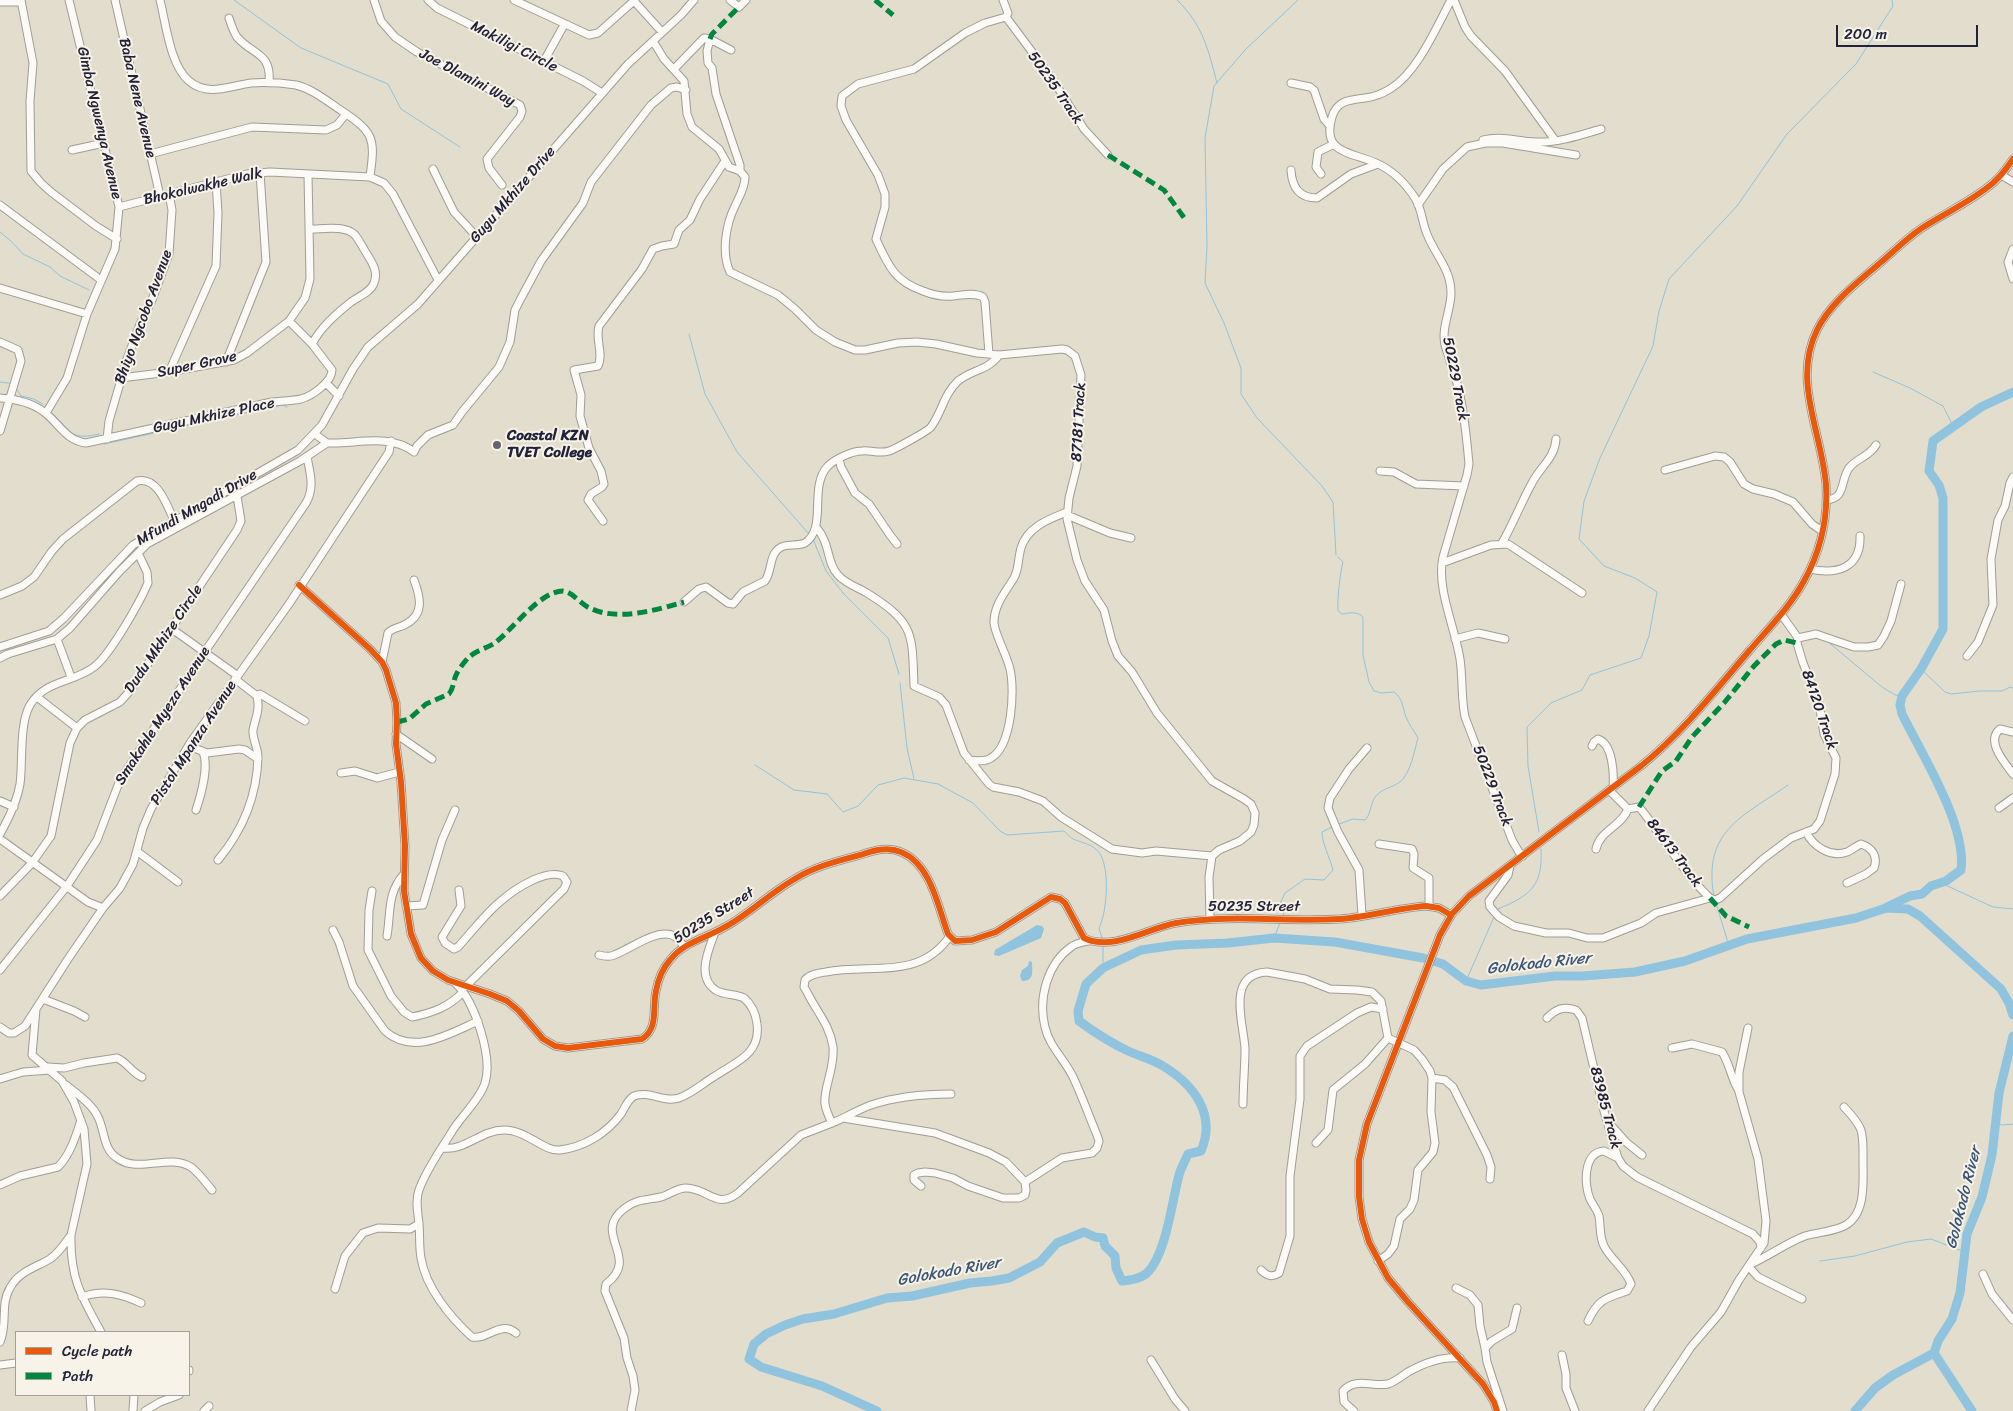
<!DOCTYPE html>
<style>
body{margin:0}
#map{position:relative;width:2013px;height:1411px;overflow:hidden;background:#e2ddcc;font-family:Sriracha,sans-serif}
canvas{display:block}
.legend{position:absolute;left:15px;top:1331px;width:175px;height:65px;box-sizing:border-box;background:#f7f3e8;border:1px solid #a29fa3;margin:0;padding:6px 9px;list-style:none;font-size:15px;color:#22223b}
.legend li{display:flex;align-items:center;gap:10px;height:25px}
.legend b{width:25px;border:1px solid #a29fa3}
.scale{position:absolute;left:1836px;top:25px;width:142px;height:22px;box-sizing:border-box;border:2px solid #22223b;border-top:0;padding-left:6px;font-size:15px;line-height:18px;white-space:nowrap;color:#22223b;-webkit-text-stroke:4px #f7f3e8;paint-order:stroke}
</style>
<div id="map">
<canvas width="2013" height="1411"></canvas>
<ul class="legend">
<li><b style="height:6px;background:#e8590c"></b>Cycle path</li>
<li><b style="height:6px;background:#00873e"></b>Path</li>
</ul>
<div class="scale">200 m</div>
</div>
<script>
const context = document.querySelector('canvas').getContext('2d');
context.lineJoin = 'round';
function paint(path, color) { context.fillStyle = color; context.fill(path, 'evenodd'); }
function stroke(path, color, width, dash) { context.strokeStyle = color; context.lineWidth = width; context.lineCap = dash ? 'butt' : 'round'; context.setLineDash(dash || []); context.stroke(path); }
function write(font, color, halo, rows, align = 'center') {
  context.font = font + ' Sriracha,sans-serif'; context.lineWidth = 4; context.setLineDash([]); context.textBaseline = 'middle'; context.strokeStyle = halo; context.fillStyle = color; for (const [text, x, y, turn = 0] of rows) {
    context.save(); context.translate(x, y); context.rotate((+turn || 0) * Math.PI / 180); context.textAlign = isNaN(turn) ? turn : align; if (halo) context.strokeText(text, 0, 0); context.fillText(text, 0, 0); context.restore();
  }
}
paint(new Path2D(`
 M1037 925 1042 926 1044 929 1041 938 999 956 994 955 995 950Z
 M1029 961 1032 962C1032 971 1035 981 1022 981L1020 976 1022 970 1028 966Z`), '#90c3de');
stroke(new Path2D(`
 M234 0 301 48 388 84 401 109 460 147
 M1177 0C1203 25 1208 49 1217 83
 M1298 0 1245 50 1214 86 1205 138 1207 246 1205 283 1224 323 1241 368V394L1257 418 1322 486 1333 502 1336 555
 M0 232 12 242 23 254 50 267 60 276 89 290
 M689 334 705 394 737 452 809 534
 M1873 372 1910 388 1943 406 1953 426
 M0 382 9 383
 M16 388 21 396 34 399 43 404
 M272 407 283 405 287 407
 M54 415C73 434 72 440 99 434
 M104 444 268 408
 M813 539 826 571 843 593 888 638 899 674
 M1338 557 1343 562C1340 573 1337 601 1338 611L1342 614C1348 613 1358 611 1363 617V655L1369 682 1374 691 1381 693 1394 692C1403 699 1402 706 1406 717 1409 724 1414 731 1418 738 1414 751 1411 773 1400 782 1392 788 1379 789 1374 799 1370 806 1371 814 1365 820L1353 819 1339 824
 M1827 641 1882 687 1895 695 1902 696
 M1921 669 1945 692 1951 694 1980 691H2002L2010 687 2013 688
 M900 683 907 748 914 779
 M755 765 794 790 827 794 843 812 858 806 878 785 904 778 938 784 973 803 1000 831 1007 835 1064 831C1067 834 1070 837 1073 839 1082 843 1094 844 1100 854 1110 869 1107 913 1099 928L1102 938
 M1539 832 1528 766 1527 727 1551 703 1582 690 1590 675 1641 658 1649 636 1657 592 1635 578 1604 566 1579 539 1584 501 1600 458 1653 346 1659 311 1669 279 1737 206 1787 134 1856 64 1893 6 1892 0
 M1941 883 1993 907 2013 909
 M1714 897C1702 831 1742 817 1788 785
 M1716 903 1729 946
 M1498 909C1531 895 1543 886 1541 849
 M1283 917 1284 911 1279 906 1285 893 1305 879 1324 880 1333 870C1330 858 1322 843 1322 832L1332 827
 M1274 938 1280 923
 M1103 945V968
 M1466 981 1494 917
 M1996 1123 2002 1125 2013 1124
 M1820 1261 1855 1256 1907 1242 1931 1239 1965 1252`), '#90c3de', 1);
stroke(new Path2D(`
 M1887 907 1910 896 1922 894 1931 886 1946 881 1961 870C1967 825 1922 755 1902 714L1900 705 1902 696 1921 669 1943 629V498L1939 485 1929 471 1933 441 1981 407 2013 392
 M877 1411 822 1386 761 1367 749 1359 754 1344 766 1334 785 1325 803 1319 834 1314 887 1298 912 1296 970 1283 992 1281 1009 1278 1040 1262 1057 1243 1084 1232 1095 1237 1103 1238 1105 1246 1115 1256 1116 1268 1122 1281C1131 1280 1140 1279 1147 1273 1166 1255 1172 1201 1179 1175 1181 1168 1185 1161 1188 1154L1201 1151C1217 1114 1193 1084 1163 1066 1152 1059 1139 1056 1128 1051 1111 1043 1094 1032 1079 1021L1078 1011 1086 984 1103 968 1141 950 1176 945 1228 943 1274 938 1335 942 1423 958 1443 964 1466 981 1481 985 1555 976H1583L1635 972 1685 961 1747 939 1856 918 1886 908 1908 909 1920 916 2001 989 2009 1003 2013 1015
 M1855 1411 1875 1388 1893 1375 1934 1353
 M1972 1411 1934 1353 1938 1341 1952 1319 1960 1293 1967 1234 1982 1197 1992 1155 1999 1093 2013 1036`), '#90c3de', 9);
const minor = new Path2D(`
 M21 0 33 63 30 101 31 171 41 183 51 192 96 226 117 239
 M115 0 160 196
 M160 0C166 24 170 65 189 81 208 97 229 86 251 83 266 82 282 83 296 85 313 89 328 102 342 111 375 133 375 139 370 177
 M374 0 381 21 395 37 417 52 520 105 522 111 520 117 487 159 489 168 502 185
 M428 0 437 8 583 81 602 93
 M514 0 589 35 598 33 635 0
 M633 0 662 32
 M730 0 739 7 746 0
 M1451 0C1436 28 1417 73 1390 89 1382 94 1374 97 1365 98 1350 100 1337 100 1332 117 1321 154 1352 152 1376 163 1392 170 1406 184 1415 198 1422 209 1422 223 1427 234 1435 255 1451 269 1451 293 1451 310 1441 328 1445 345 1450 362 1457 379 1460 396 1465 418 1467 442 1469 464L1467 475 1443 557C1436 588 1455 627 1460 659 1463 679 1461 698 1465 717L1512 840 1519 852 1523 856
 M1454 0 1465 27 1471 36 1505 71 1555 140
 M0 2H21
 M1006 17 1053 80 1084 129 1108 155
 M229 18C231 24 233 31 237 37 252 55 272 52 269 83
 M710 39 707 51 708 63 712 68 716 94 740 165V171
 M653 41 664 59 684 81 687 114 692 127 719 149 729 167 740 171 745 177C745 188 739 197 735 206 726 224 721 253 730 272L778 295 795 309 816 330 835 342 855 350H865L898 343 917 342 936 344 977 353 999 355 1062 349 1067 350 1075 356 1081 375 1077 466 1069 498 1067 519 1077 560 1085 581 1104 610 1112 641 1118 656 1132 672 1157 713 1212 781 1244 799 1251 804 1255 813 1254 825 1251 832 1240 841 1219 850 1212 856 1209 877 1210 919
 M544 61 564 25
 M674 69 704 38 710 39 731 50
 M1291 83 1310 87 1314 90 1324 119 1330 126
 M1483 140C1503 135 1517 142 1536 142 1557 143 1581 135 1601 129
 M72 150 104 143
 M150 154 252 127 326 130 337 125 346 114
 M433 169 454 212 477 237
 M1291 170C1292 187 1299 198 1317 198L1351 174 1378 164
 M1321 174 1316 167 1318 152 1334 144
 M2001 175 2013 182
 M0 205 101 280
 M1418 205 1443 169 1467 147 1485 143H1503L1576 155
 M119 207 247 174 270 172 370 177 384 183 393 194 438 280
 M310 229C323 229 345 225 355 235 359 240 362 246 365 251 371 261 379 271 374 283 371 292 358 297 351 302 336 314 321 327 312 344
 M2013 249 2008 262 2013 279
 M0 288 87 314
 M0 342 18 350 21 361 0 431
 M989 354 985 302 983 297C975 292 962 295 953 296 942 297 933 295 923 291 894 281 888 265 876 239L885 207V194L878 175 846 120 841 106 842 96 858 84 914 69 965 33 985 23 1006 17 1008 13 1003 0
 M226 362 266 262 260 173
 M169 372 216 266 218 213 216 182
 M121 378 169 372 234 360 247 353 289 321 305 298 310 279 308 174
 M326 383 339 396
 M0 398C16 399 31 402 44 412 59 423 66 441 86 443L272 402C282 401 291 401 301 399 312 396 332 382 332 370L312 344 289 321
 M46 413 67 378 87 314 115 249 119 207 69 0
 M315 434 327 443H333C360 443 391 434 414 452L417 446 428 435 453 425 462 412 499 367 510 342 515 310 519 302 541 261 583 203 591 182 651 105 671 88 677 87 686 90
 M107 439 109 421 127 359 140 324 152 300 169 254 172 210 169 194
 M839 459 841 467 855 493 869 504 890 535 897 544
 M1665 470 1715 456 1724 457 1730 462 1744 484 1753 489 1774 494 1793 502 1812 524 1822 531
 M1380 471 1394 472 1416 484 1464 486
 M1826 500C1846 499 1840 481 1849 468 1857 458 1870 456 1876 445
 M1067 515 1110 533 1131 538
 M603 521 588 500 591 494 602 487 604 484 601 471 589 448 580 416 581 395 574 370 598 366C604 354 595 340 599 326L642 269 653 249 662 246 674 244 679 230 690 220 700 199 725 161
 M816 527C831 544 826 562 838 575 846 584 857 587 867 593 915 623 912 633 914 686L939 697 946 705 964 753 989 784 993 787 1019 792 1043 801 1061 817 1112 849 1142 853 1156 851 1212 856
 M1502 543C1513 524 1521 503 1532 483 1540 467 1555 458 1556 439
 M1442 563 1491 545 1508 544 1582 593
 M1810 569C1837 575 1861 568 1860 536
 M299 585 370 649 382 662 386 670 396 703 397 722 396 744 401 782 405 846 404 891 411 934 421 958 433 971 448 980 490 994 507 1001 519 1011 543 1039 555 1046 568 1048 642 1039C659 1028 652 1008 656 991 658 980 663 968 670 960 684 942 706 938 725 927 749 914 769 894 793 880 813 867 837 861 860 855 873 851 887 846 901 852 931 864 938 907 948 934L955 941 972 940 996 932 1051 897 1060 899 1065 903 1084 938C1113 952 1148 928 1176 923 1231 914 1285 922 1340 919 1369 917 1397 908 1426 906L1439 908 1451 915
 M0 595 22 586 34 577 52 551 63 539 137 481C158 476 167 506 174 520
 M684 602 699 589 706 587 728 603 733 604 743 592 765 581C773 570 768 551 784 546 791 544 798 546 805 543 828 527 808 487 828 466 835 459 852 451 862 451 871 450 880 454 889 451 895 449 928 431 931 427 942 412 944 394 958 381 971 370 989 370 999 355
 M172 629 238 676
 M1798 638 1816 634 1854 647H1868L1878 645 1884 636 1891 621 1901 584
 M57 639 71 677
 M1455 639 1478 633 1505 639
 M0 647 49 631 64 618 133 545 298 450 322 425 353 369 368 347 418 304 628 64 681 15 694 0
 M1967 656 1978 642 1993 605 1991 559 1998 520 2005 506 2010 483 2013 477
 M0 658 8 654 57 639 70 628 119 572 147 544 300 461 327 443
 M382 662 388 633C393 627 400 628 406 624 425 614 420 596 414 580
 M235 679 257 696 260 694 305 721
 M37 697 77 728
 M2013 732 2000 729C1985 741 2005 763 2013 774
 M396 734 432 759
 M189 746 207 753 239 749 245 750 258 759
 M1592 746 1594 742 1598 739C1613 744 1614 774 1613 787
 M969 760C976 761 985 762 991 758 1012 746 1015 690 1010 669 1007 655 994 633 994 622 994 605 1006 591 1014 578 1019 569 1018 558 1021 548 1027 527 1049 519 1067 512
 M341 773 355 771 377 778 399 772
 M0 801 14 807
 M1999 808 2013 798
 M1628 809 1639 807C1664 837 1682 872 1710 898
 M196 810C201 795 209 766 203 752
 M1806 832C1813 846 1830 858 1847 852 1852 850 1856 846 1861 844 1873 848 1878 857 1874 868L1866 874 1847 883
 M0 834C9 818 17 802 20 784 23 763 19 724 30 705 45 680 73 683 94 667 110 655 140 602 148 583L147 572 138 553
 M0 839 88 902 103 908
 M1379 844 1412 849 1414 854 1413 868 1429 878V906
 M1596 849C1600 830 1622 826 1628 809L1609 790
 M138 852 178 882
 M218 860C243 830 257 796 258 757 258 748 252 738 253 730 256 716 260 710 257 696
 M1510 866 1508 875 1489 901 1490 907 1499 917 1514 926 1546 933H1569L1587 938H1603L1641 923 1656 913 1710 898 1715 900 1720 898 1763 859 1791 838 1814 829 1820 821 1835 774 1836 758 1824 734 1819 703 1803 663 1797 643 1798 638 1781 614
 M459 890 461 906 442 937 445 943 454 949 458 947C482 920 499 896 533 880 542 876 554 872 563 876L567 882 564 889 466 986
 M372 891 369 910 368 950 391 996 404 1012 412 1017C432 1013 449 1007 463 992
 M0 896 32 863 51 836 70 743 77 728 85 720 120 702 129 692 237 530 241 521 237 496
 M406 906 423 905 442 840 455 810
 M1362 915 1359 870 1338 832 1328 808 1330 798 1349 769 1367 748
 M333 930 339 942 353 986 385 1031C413 1056 449 1034 478 1021
 M387 936C391 912 387 893 404 874
 M599 955C603 956 607 957 611 956 627 952 656 927 674 936 678 938 681 943 685 947
 M0 970 67 886 97 840 120 780 204 653 306 503C315 487 310 473 307 457
 M456 984C475 1001 493 1058 485 1083 479 1101 460 1117 451 1133 440 1151 426 1170 419 1190 415 1201 418 1213 419 1224 420 1235 419 1247 421 1258 426 1288 450 1317 472 1337 488 1340 500 1320 516 1333
 M43 999 74 1011 85 1017
 M36 1009 32 1055 62 1081 74 1102 84 1129 87 1164 71 1235C70 1278 81 1296 101 1332
 M1547 1018C1556 1009 1563 1006 1576 1010L1582 1018 1604 1111 1618 1158 1623 1166 1637 1177 1753 1234 1760 1242 1761 1248
 M0 1027 9 1033H14L25 1026 68 959 103 908 120 888 133 864 143 828 151 809 190 743 289 604 389 452 391 441
 M1672 1048 1692 1044 1722 1052C1730 1064 1731 1079 1739 1091
 M48 1067 64 1068 84 1063 117 1058C127 1062 132 1073 142 1077
 M1432 1078 1445 1080 1453 1087 1487 1155 1491 1167 1490 1179
 M0 1079 23 1072 50 1070
 M66 1085C77 1094 92 1104 98 1117 105 1131 103 1149 117 1158 139 1174 168 1153 191 1167 199 1173 206 1183 212 1190
 M1243 1104C1243 1086 1245 1067 1245 1049 1244 1024 1225 974 1267 972L1305 979 1330 989 1357 990 1372 992 1381 1001 1388 1038 1414 1050 1422 1059 1430 1071 1432 1078 1431 1112 1435 1143 1433 1152 1418 1170 1414 1200 1410 1209 1400 1219 1394 1246 1388 1254 1378 1261
 M843 1118 935 1133 989 1153 1006 1162 1025 1182 1026 1190 1025 1195 1019 1198H1003L968 1186 953 1178 935 1173 925 1172 918 1173 914 1175V1180L921 1186
 M832 1123C845 1118 857 1110 871 1105 895 1097 925 1094 951 1094
 M1609 1123 1627 1143 1642 1155
 M1316 1143 1328 1130 1333 1090 1365 1064 1388 1038
 M443 1148C465 1151 481 1130 504 1130 527 1130 544 1152 560 1150 584 1147 606 1134 621 1114 625 1108 627 1100 634 1096 649 1090 664 1103 679 1098 693 1093 703 1083 715 1076 736 1062 761 1054 757 1024 756 1014 752 1005 744 998 736 994 725 995 717 991 695 978 709 949 715 932
 M1025 1182 1062 1158 1092 1153 1097 1148 1099 1141 1097 1135C1089 1116 1082 1096 1073 1077 1065 1060 1049 1046 1045 1027 1038 999 1047 964 1071 947 1076 943 1083 942 1089 941
 M0 1185 20 1176 58 1167C70 1155 76 1136 81 1120
 M1751 1264C1769 1256 1786 1243 1805 1236 1818 1232 1834 1232 1846 1225 1866 1213 1863 1182 1863 1162 1863 1132 1865 1129 1844 1107
 M1749 1267 1758 1277 1802 1299
 M1261 1270C1267 1276 1272 1278 1279 1273L1290 1236V1176L1300 1099V1056L1307 1046 1357 1013 1371 1007 1383 1009
 M1983 1274 1992 1294 2013 1320
 M1456 1288 1470 1295 1478 1305 1480 1326 1485 1348 1487 1362 1503 1411
 M335 1289 345 1256 363 1233 378 1228 410 1229 419 1224
 M82 1297C104 1289 121 1294 141 1303
 M1588 1321C1598 1299 1606 1298 1627 1291L1631 1284C1626 1269 1611 1260 1604 1246 1599 1236 1601 1227 1599 1216 1597 1210 1593 1205 1590 1199 1584 1185 1583 1152 1604 1151L1618 1158
 M0 1342C8 1324 0 1304 10 1288 19 1271 35 1268 50 1259 59 1253 65 1243 71 1235
 M1485 1348 1492 1341 1512 1329 1517 1308
 M1562 1355 1566 1374V1388L1575 1411
 M1151 1360 1175 1399 1185 1411
 M0 1365 16 1363
 M189 1371V1370
 M90 1395 91 1411
 M133 1411 134 1395
 M145 1411 160 1402 179 1395
 M204 1411 209 1406
 M631 1411 635 1390 633 1376 627 1358 624 1338 605 1291 606 1284C642 1257 590 1234 625 1208 636 1199 648 1200 661 1197 669 1195 677 1188 686 1188 708 1188 716 1210 738 1193L801 1135 832 1123C829 1117 826 1111 825 1104 823 1088 835 1069 833 1047 830 1025 816 1011 807 992L804 987 805 980C810 974 819 973 826 972 871 963 919 981 950 936
 M1354 1411 1344 1402 1343 1391C1355 1377 1373 1387 1388 1384 1395 1382 1402 1376 1408 1372 1424 1363 1442 1356 1460 1358
 M1497 1411 1494 1402 1483 1384 1408 1302 1388 1278 1369 1242 1362 1219 1359 1197V1160L1367 1124 1440 935 1452 914 1469 896 1641 766C1682 733 1715 691 1749 651 1768 629 1790 607 1804 581 1820 552 1828 518 1826 485 1822 433 1792 381 1817 330 1831 302 1857 283 1880 263 1894 251 1907 238 1922 228 1945 213 1972 201 1993 183 2001 176 2007 168 2013 159
 M1648 1411 1691 1347 1721 1312 1739 1280 1764 1243 1766 1221 1758 1159 1739 1092V1072L1748 1028`);
stroke(minor, '#9f9d96', 9);
stroke(minor, '#fbfaf7', 7);
stroke(new Path2D(`
 M875 0 893 15
 M710 39 712 34 739 7
 M1108 155 1164 190 1185 219
 M397 722 409 719 426 704 449 694C454 688 453 680 457 673 459 669 465 661 468 658 475 651 487 648 495 643 513 629 540 591 563 591 573 592 582 606 592 609 619 621 656 610 684 602
 M1639 807 1662 771 1676 761 1692 737 1724 703 1754 666 1776 644 1784 640 1797 643
 M1710 898 1726 916 1749 927`), '#00873e', 5, [10, 5]);
stroke(new Path2D(`
 M299 585 370 649 382 662 386 670 396 703 397 722 396 744 401 782 405 846 404 891 411 934 421 958 433 971 448 980 490 994 507 1001 519 1011 543 1039 555 1046 568 1048 642 1039C659 1028 652 1008 656 991 658 980 663 968 670 960 684 942 706 938 725 927 749 914 769 894 793 880 813 867 837 861 860 855 873 851 887 846 901 852 931 864 938 907 948 934L955 941 972 940 996 932 1051 897 1060 899 1065 903 1084 938C1113 952 1148 928 1176 923 1231 914 1285 922 1340 919 1369 917 1397 908 1426 906L1439 908 1451 915
 M1497 1411 1494 1402 1483 1384 1408 1302 1388 1278 1369 1242 1362 1219 1359 1197V1160L1367 1124 1440 935 1452 914 1469 896 1641 766C1682 733 1715 691 1749 651 1768 629 1790 607 1804 581 1820 552 1828 518 1826 485 1822 433 1792 381 1817 330 1831 302 1857 283 1880 263 1894 251 1907 238 1922 228 1945 213 1972 201 1993 183 2001 176 2007 168 2013 159`), '#e8590c', 6);
for (const [x, y, r, color] of [
 [497,445,5,"#65636e"]
]) { const dot = new Path2D(); dot.arc(x, y, r, 0, 2 * Math.PI); context.fillStyle = color; context.fill(dot); stroke(dot, '#f7f3e8', 2); }
write('15px', '#22223b', '#f7f3e8', [
 ["Makiligi Circle",514,47,27],
 ["Joe Dlamini Way",467,78,28],
 ["50235 Track",1055,88,55],
 ["Baba Nene Avenue",137,98,77],
 ["Gimba Ngwenya Avenue",99,123,77],
 ["Bhokolwakhe Walk",203,187,-13],
 ["Gugu Mkhize Drive",513,195,-49],
 ["Bhiyo Ngcobo Avenue",144,317,-70],
 ["Super Grove",197,365,-12],
 ["50229 Track",1455,379,79],
 ["Gugu Mkhize Place",214,416,-12],
 ["87181 Track",1079,422,-87],
 ["Mfundi Mngadi Drive",197,508,-30],
 ["Dudu Mkhize Circle",164,639,-56],
 ["84120 Track",1819,710,71],
 ["Smakahle Myeza Avenue",163,716,-57],
 ["Pistol Mpanza Avenue",194,743,-57],
 ["50229 Track",1492,786,69],
 ["84613 Track",1674,853,53],
 ["50235 Street",1254,907],
 ["50235 Street",714,916,-32],
 ["83985 Track",1605,1108,75]
]);
write('bold 15px', '#22223b', '#f7f3e8', [
 ["Coastal KZN",507,436],
 ["TVET College",507,453]
], 'left');
write('italic 16px', '#3c5677', '#f7f3e8', [
 ["Golokodo River",1539,964,-6],
 ["Golokodo River",1964,1198,-76],
 ["Golokodo River",949,1272,-10]
]);
</script>
